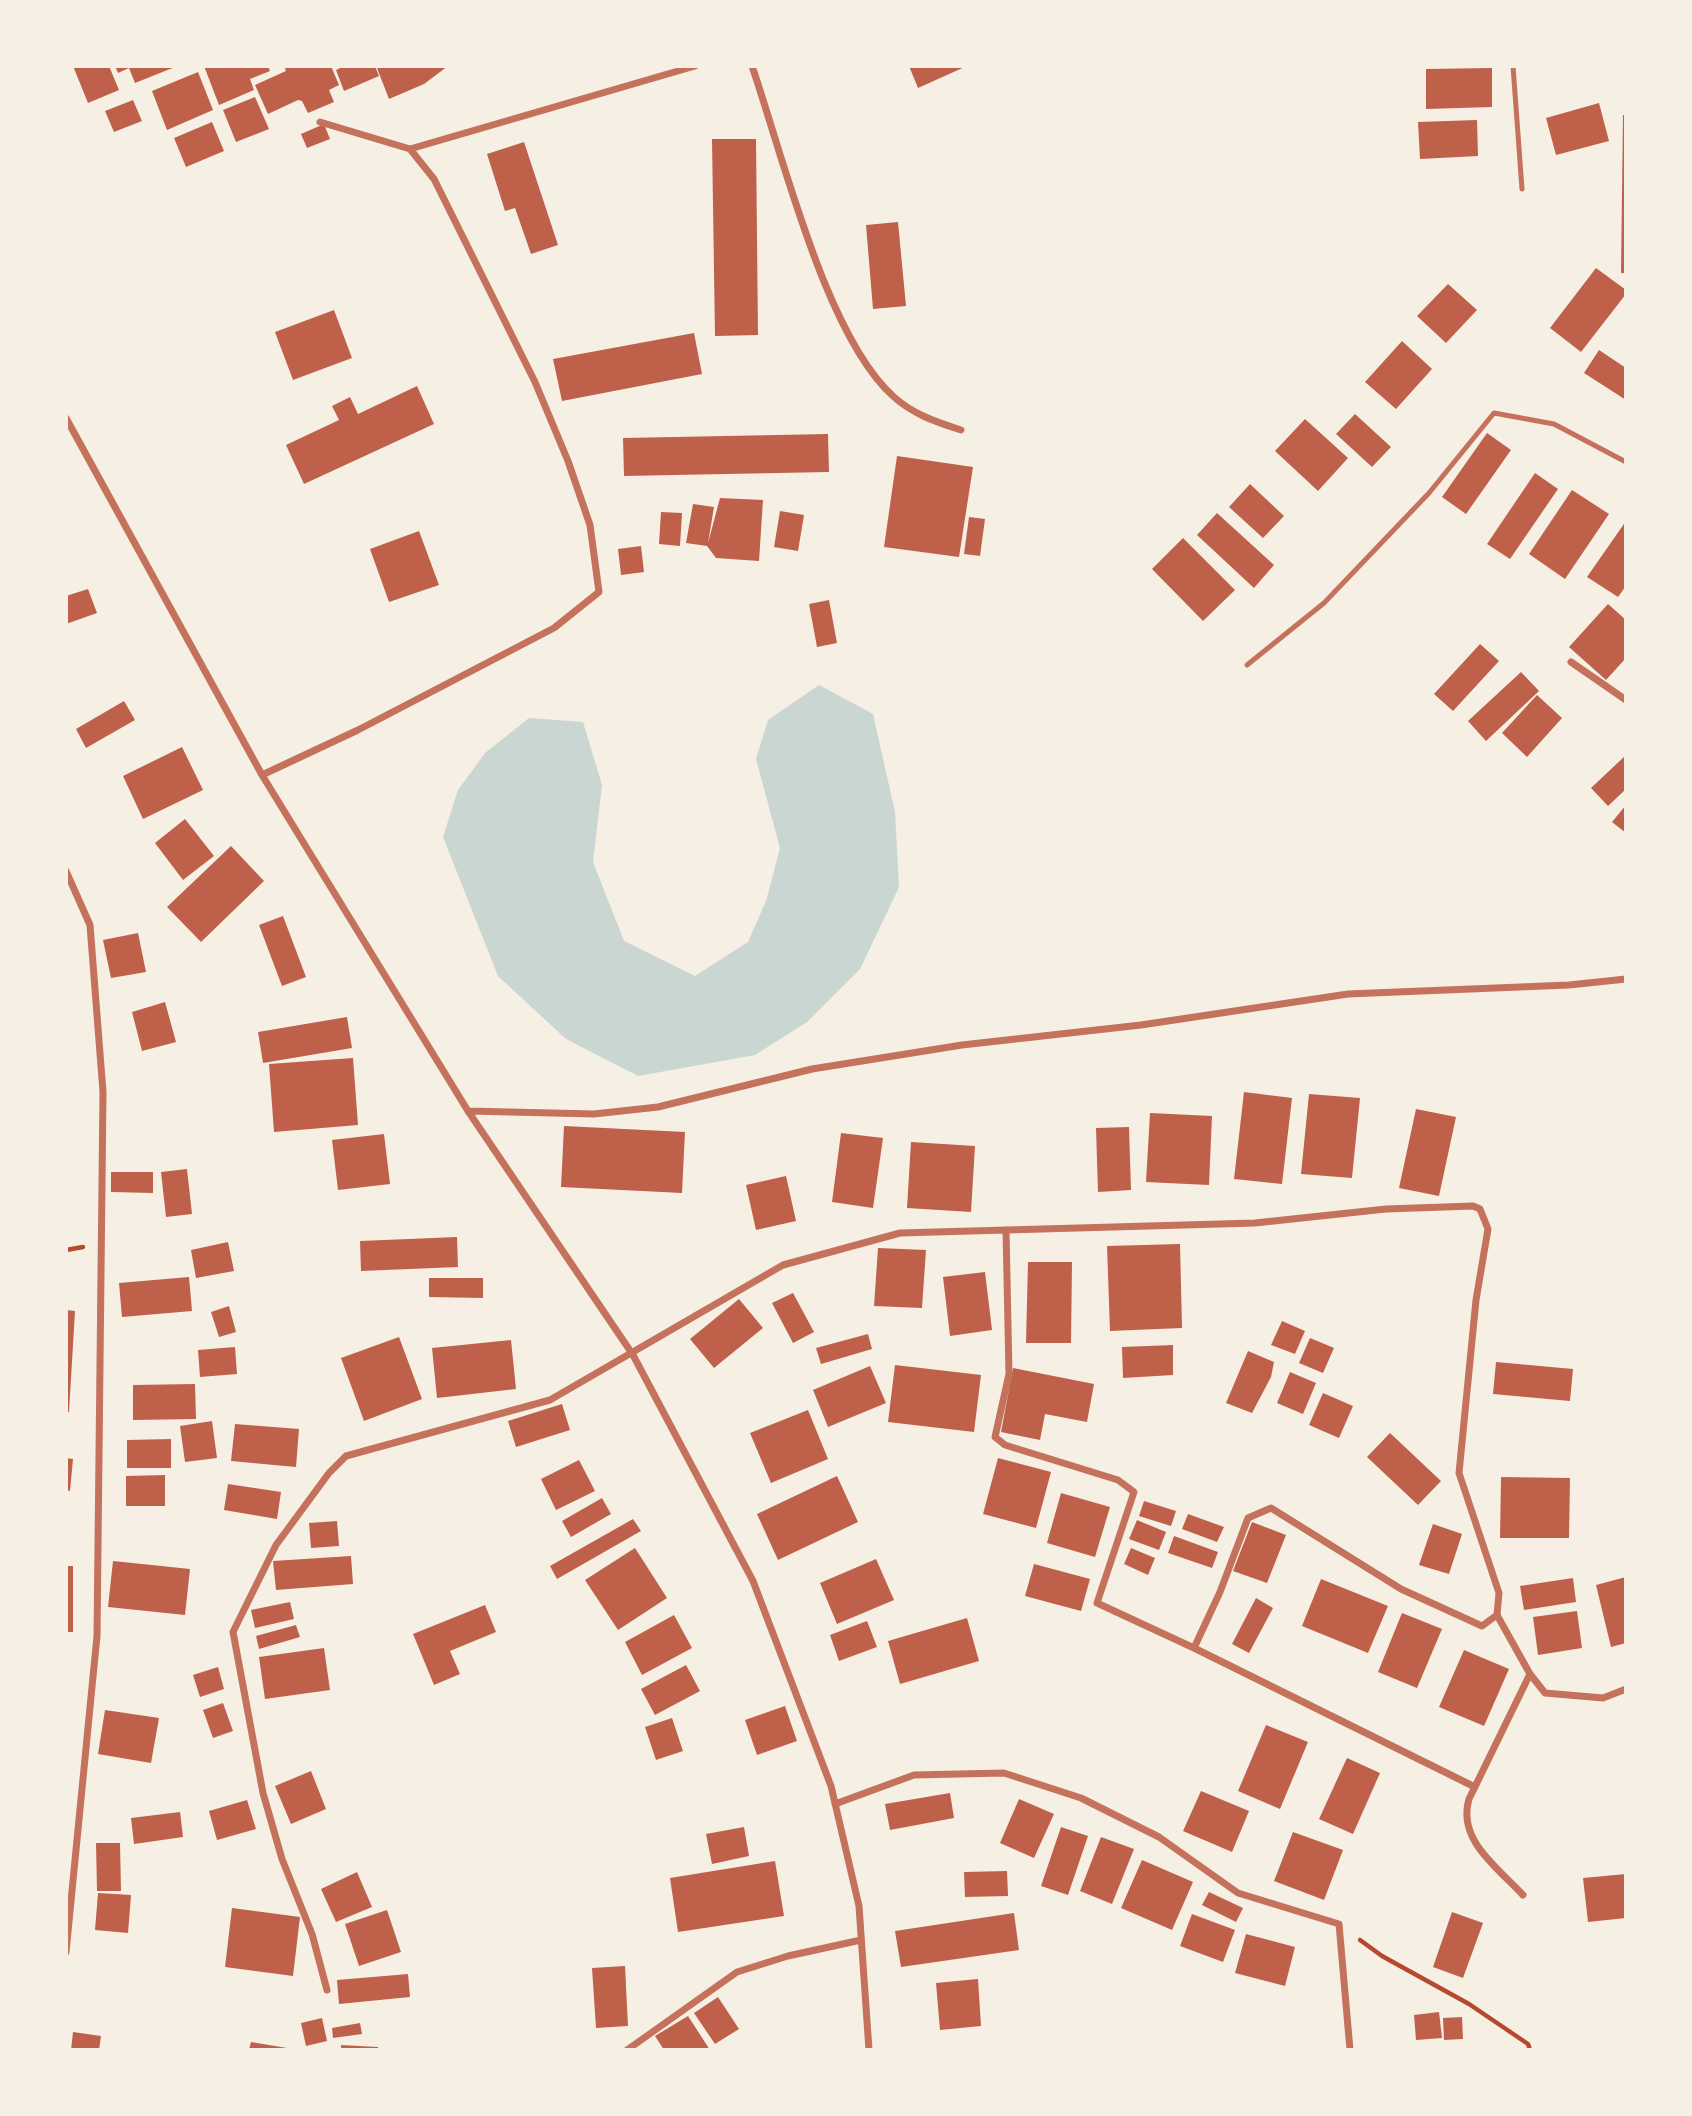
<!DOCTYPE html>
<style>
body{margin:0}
#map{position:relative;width:1692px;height:2116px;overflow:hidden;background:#f6efe4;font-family:Roboto,sans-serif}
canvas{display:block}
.frame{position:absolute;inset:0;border:68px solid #f6efe4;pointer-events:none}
</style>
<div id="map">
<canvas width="1692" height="2116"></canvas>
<div class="frame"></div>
</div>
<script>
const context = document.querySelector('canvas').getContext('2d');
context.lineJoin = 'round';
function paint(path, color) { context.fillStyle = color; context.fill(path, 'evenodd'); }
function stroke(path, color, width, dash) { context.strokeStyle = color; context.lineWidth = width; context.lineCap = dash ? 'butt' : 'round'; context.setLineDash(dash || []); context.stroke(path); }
paint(new Path2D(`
 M819 685 873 714 895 812 899 887 860 969 807 1022 755 1055 638 1076 566 1039 498 976 443 837 458 790 485 753 529 718 583 722 602 785 593 862 624 941 695 976 748 942 766 901 780 848 756 759 768 720Z`), '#c9d6d2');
paint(new Path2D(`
 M73 66H109L119 90 88 103Z
 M115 66H175V67L135 83 129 68 118 73Z
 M204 66H268L270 71 250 79 254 90 219 105Z
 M284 66H331L339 85 329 90 334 102 308 113 302 101 298 100 268 114 255 85 286 71Z
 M344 66H375L379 76 344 91 336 70Z
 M391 66H448L424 84 389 99 377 68Z
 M909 66H967L918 88Z
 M1492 68V107L1426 109V69Z
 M198 72 213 110 167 130 152 91Z
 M255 97 269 129 236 142 223 110Z
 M133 100 142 121 114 132 105 111Z
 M1599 103 1609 141 1556 155 1546 118Z
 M1623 115H1626V273H1621Z
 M1477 120 1478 156 1420 159 1418 122Z
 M212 122 224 151 186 167 174 138Z
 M324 124 330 139 307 148 301 134Z
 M712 139H756L758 335 715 336Z
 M524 142 558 245 531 254 515 208 505 211 487 154Z
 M898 222 906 306 873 309 866 225Z
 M1596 268 1626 290V294L1581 352 1550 328Z
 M1448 284 1477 310 1446 343 1417 316Z
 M334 310 352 358 293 380 275 332Z
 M694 333 702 374 562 401 553 359Z
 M1402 341 1432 369 1396 409 1365 382Z
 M1599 350 1626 368V400L1584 373Z
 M417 386 434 424 304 484 286 445 339 420 332 406 350 397 358 414Z
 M1355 414 1391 447 1372 467 1336 434Z
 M1305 419 1348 458 1318 491 1275 451Z
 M1487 433 1511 450 1466 514 1442 497Z
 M828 434 829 472 624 476 623 438Z
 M897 456 973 467 959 557 884 547Z
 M1535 473 1558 489 1510 559 1487 544Z
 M1250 484 1284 516 1263 538 1229 507Z
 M1572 490 1609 514 1565 579 1529 554Z
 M720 498 763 500 759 561 716 558 707 546 686 543 693 504 714 507 708 543Z
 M780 511 804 515 798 551 774 547Z
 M661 512 682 513 680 546 659 544Z
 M1217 513 1274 565 1254 588 1197 535Z
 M969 517 985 519 980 556 964 554Z
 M1626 521V586L1618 597 1587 577Z
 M419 531 439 585 389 602 370 549Z
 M1183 538 1235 590 1203 621 1152 569Z
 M641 546 644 572 621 575 618 549Z
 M88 589 97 613 66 624V596Z
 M829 600 837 643 817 647 809 604Z
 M1608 604 1626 620V658L1606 680 1569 647Z
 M1480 644 1499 661 1453 711 1434 694Z
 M1521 672 1539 691 1486 741 1468 721Z
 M1537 695 1562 718 1527 757 1502 733Z
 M124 701 135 720 86 748 76 729Z
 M182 747 203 790 143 819 123 776Z
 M1626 755V789L1608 806 1591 788Z
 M1626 805V833L1612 822Z
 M185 819 214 856 183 880 155 843Z
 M231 846 264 881 201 942 167 907Z
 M283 916 306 977 282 986 259 925Z
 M138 933 146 972 111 978 103 940Z
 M165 1002 176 1042 142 1051 132 1012Z
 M347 1017 352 1048 263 1063 258 1032Z
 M353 1058 358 1125 274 1132 269 1064Z
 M1244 1092 1292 1098 1282 1184 1234 1179Z
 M1309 1094 1360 1098 1352 1178 1301 1174Z
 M1416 1109 1456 1117 1439 1196 1399 1188Z
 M1150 1113 1212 1116 1209 1185 1146 1182Z
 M564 1126 685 1132 682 1193 561 1187Z
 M1129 1127 1131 1190 1098 1192 1096 1128Z
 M841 1133 883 1138 873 1208 832 1202Z
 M384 1134 390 1184 338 1190 332 1140Z
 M911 1142 975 1146 971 1212 907 1208Z
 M187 1169 192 1214 166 1217 161 1172Z
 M111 1172H153V1193L111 1192Z
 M786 1176 796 1221 756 1230 746 1185Z
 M457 1237 458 1267 361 1271 360 1241Z
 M228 1242 234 1271 196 1278 191 1250Z
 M1180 1244 1182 1328 1110 1331 1107 1246Z
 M878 1248 926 1250 922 1308 874 1306Z
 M1028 1262H1072L1071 1343H1026Z
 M985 1272 992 1330 950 1336 943 1277Z
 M189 1277 192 1311 122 1317 119 1283Z
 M429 1278H483V1298L429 1297Z
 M793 1293 814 1332 793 1343 772 1303Z
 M739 1299 763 1328 714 1368 690 1339Z
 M229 1306 236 1332 219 1337 211 1312Z
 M66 1310 75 1311 69 1412H66Z
 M1282 1321 1305 1331 1295 1354 1271 1345Z
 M868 1334 872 1349 821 1364 816 1348Z
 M399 1337 422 1399 364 1421 341 1358Z
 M1310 1338 1334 1348 1323 1373 1299 1363Z
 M511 1340 516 1389 437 1398 432 1348Z
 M1173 1345V1375L1123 1378 1122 1347Z
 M235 1347 237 1374 200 1377 198 1350Z
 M1248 1351 1274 1362 1271 1377 1252 1413 1226 1403Z
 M1496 1362 1573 1369 1570 1401 1493 1394Z
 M895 1365 981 1375 974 1432 888 1422Z
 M870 1366 886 1403 828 1427 813 1390Z
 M1013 1368 1094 1384 1087 1422 1045 1414 1040 1440 1001 1432Z
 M1290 1372 1316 1383 1303 1414 1277 1403Z
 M195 1384 196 1419 133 1420V1385Z
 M1323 1393 1353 1406 1339 1438 1309 1425Z
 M562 1404 570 1430 516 1447 508 1421Z
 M808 1410 828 1459 771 1483 750 1433Z
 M212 1421 217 1458 185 1462 180 1426Z
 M235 1424 299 1429 296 1467 231 1461Z
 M1390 1433 1441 1481 1418 1505 1367 1457Z
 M171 1439V1468H127V1440Z
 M66 1458 73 1459 70 1491 66 1490Z
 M998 1458 1051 1472 1036 1528 983 1514Z
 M579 1460 595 1491 556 1510 541 1479Z
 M165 1475V1506H126V1476Z
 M837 1476 858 1522 778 1560 757 1514Z
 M1501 1477 1570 1478 1569 1538H1500Z
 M228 1484 281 1492 277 1519 224 1510Z
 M1061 1493 1110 1507 1095 1557 1047 1543Z
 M602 1498 611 1514 571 1537 562 1521Z
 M1144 1501 1176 1511 1171 1526 1139 1516Z
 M1188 1514 1224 1527 1217 1542 1182 1529Z
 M633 1519 641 1531 557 1579 550 1566Z
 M1137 1520 1166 1532 1159 1550 1129 1539Z
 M337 1521 339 1546 311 1548 309 1523Z
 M1252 1522 1286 1535 1267 1583 1233 1571Z
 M1433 1524 1462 1534 1449 1574 1419 1565Z
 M1174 1536 1218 1552 1212 1568 1168 1553Z
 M635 1548 667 1598 618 1630 585 1580Z
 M1131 1548 1155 1558 1148 1575 1124 1564Z
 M351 1556 353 1584 276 1590 273 1561Z
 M876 1559 894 1600 837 1624 820 1583Z
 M113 1561 190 1569 185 1615 108 1607Z
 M1034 1564 1090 1579 1081 1611 1025 1596Z
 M66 1566H73V1632H66Z
 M1626 1577V1643L1611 1647 1596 1585Z
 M1573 1578 1576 1602 1524 1610 1520 1586Z
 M1321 1579 1388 1606 1368 1653 1302 1626Z
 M1256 1598 1273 1608 1249 1653 1232 1644Z
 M290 1602 294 1619 255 1628 251 1610Z
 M485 1605 496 1632 450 1651 460 1674 434 1685 413 1634Z
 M1577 1611 1582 1648 1538 1655 1533 1617Z
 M1402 1613 1442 1629 1417 1688 1378 1672Z
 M674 1615 692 1648 642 1675 625 1642Z
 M967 1618 979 1661 900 1684 888 1641Z
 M867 1621 877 1647 839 1661 830 1635Z
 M296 1625 300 1637 259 1649 256 1636Z
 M324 1648 330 1690 265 1699 259 1657Z
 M1464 1650 1509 1669 1484 1726 1439 1707Z
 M686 1665 700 1691 655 1715 641 1689Z
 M218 1667 224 1689 200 1697 193 1675Z
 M223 1703 233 1731 213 1738 203 1710Z
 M785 1706 797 1741 757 1755 745 1720Z
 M105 1710 159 1718 151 1763 98 1754Z
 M672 1718 683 1751 656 1760 645 1727Z
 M1266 1725 1308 1742 1280 1809 1238 1791Z
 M1347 1758 1380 1773 1353 1834 1319 1819Z
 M311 1771 326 1809 291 1824 275 1786Z
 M1201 1791 1249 1811 1232 1852 1183 1831Z
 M950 1793 954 1818 890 1830 885 1804Z
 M1019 1799 1054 1814 1034 1858 1000 1843Z
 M247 1800 256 1829 217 1840 209 1811Z
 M180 1812 183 1837 134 1844 131 1818Z
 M744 1827 749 1856 712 1864 706 1834Z
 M1061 1827 1088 1836 1068 1895 1041 1886Z
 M1293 1832 1343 1850 1324 1900 1274 1881Z
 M1101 1837 1134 1849 1112 1904 1080 1891Z
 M96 1843H120L121 1891H97Z
 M1142 1860 1193 1882 1172 1930 1121 1908Z
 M775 1861 784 1916 678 1932 670 1878Z
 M1007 1871 1008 1896 965 1897 964 1872Z
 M357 1872 372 1907 336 1922 321 1889Z
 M1626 1874V1918L1588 1922 1583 1878Z
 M1209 1892 1243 1908 1236 1922 1202 1905Z
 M98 1893 131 1895 128 1933 95 1930Z
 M232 1908 300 1917 293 1976 225 1967Z
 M387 1910 401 1952 359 1966 345 1924Z
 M1452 1912 1483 1923 1463 1978 1433 1967Z
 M1014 1913 1019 1950 901 1967 895 1931Z
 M1192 1914 1235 1930 1223 1962 1180 1946Z
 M1246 1934 1295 1947 1285 1986 1235 1973Z
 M625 1966 628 2026 596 2028 592 1968Z
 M408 1974 410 1997 339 2004 337 1980Z
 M978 1979 981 2026 940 2030 936 1983Z
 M718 1997 739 2029 715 2044 694 2013Z
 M1439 2012 1442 2038 1416 2040 1414 2015Z
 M688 2016 710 2050H664L655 2036Z
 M1462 2017 1463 2039 1444 2040 1443 2018Z
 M322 2018 327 2041 306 2046 301 2023Z
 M360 2023 362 2034 333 2038 332 2028Z
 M73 2032 101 2036 99 2050H71Z
 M251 2042 287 2048V2050H249Z
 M341 2045 378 2047V2050H341Z`), '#bf614a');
stroke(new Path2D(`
 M66 1250 83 1247
 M1360 1940 1382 1956 1469 2004 1528 2044 1530 2050`), '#b5482f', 4.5);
stroke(new Path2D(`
 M1513 66 1522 189
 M1247 665 1324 603 1429 493 1494 413 1554 424 1626 462`), '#c5725c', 5);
stroke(new Path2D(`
 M752 66C783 156 826 337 894 397 914 415 937 422 961 430
 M320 122 410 149 695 66
 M66 418 262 775 468 1111 633 1355 753 1581 831 1786 859 1906 869 2050
 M1571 662 1626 700
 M262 775 358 730 554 628 599 592 590 525 568 461 535 382 434 179 410 149
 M66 871 90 925 103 1092 97 1636 66 1952
 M468 1111 594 1114 658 1107 812 1069 962 1045 1141 1025 1348 994 1569 985 1626 979
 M1497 1615 1530 1674 1545 1693 1603 1698 1626 1689
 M1194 1648 1475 1787
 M835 1804 914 1775 1004 1773 1081 1798 1159 1837 1238 1893 1339 1924 1350 2050
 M1523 1895C1497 1867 1457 1840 1469 1799L1530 1674
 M327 1990 312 1934 282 1859 263 1793 233 1632 276 1545 329 1473 346 1456 550 1400 783 1265 900 1233 1255 1223 1386 1209 1473 1206 1480 1209 1488 1229 1476 1300 1459 1473 1499 1593 1497 1615 1482 1626 1401 1589 1271 1508 1248 1518 1220 1592 1194 1648 1097 1603 1134 1492 1118 1480 1005 1445 995 1437 1009 1374 1006 1230
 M627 2050 737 1972 788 1956 861 1940`), '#c5725c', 7);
</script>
